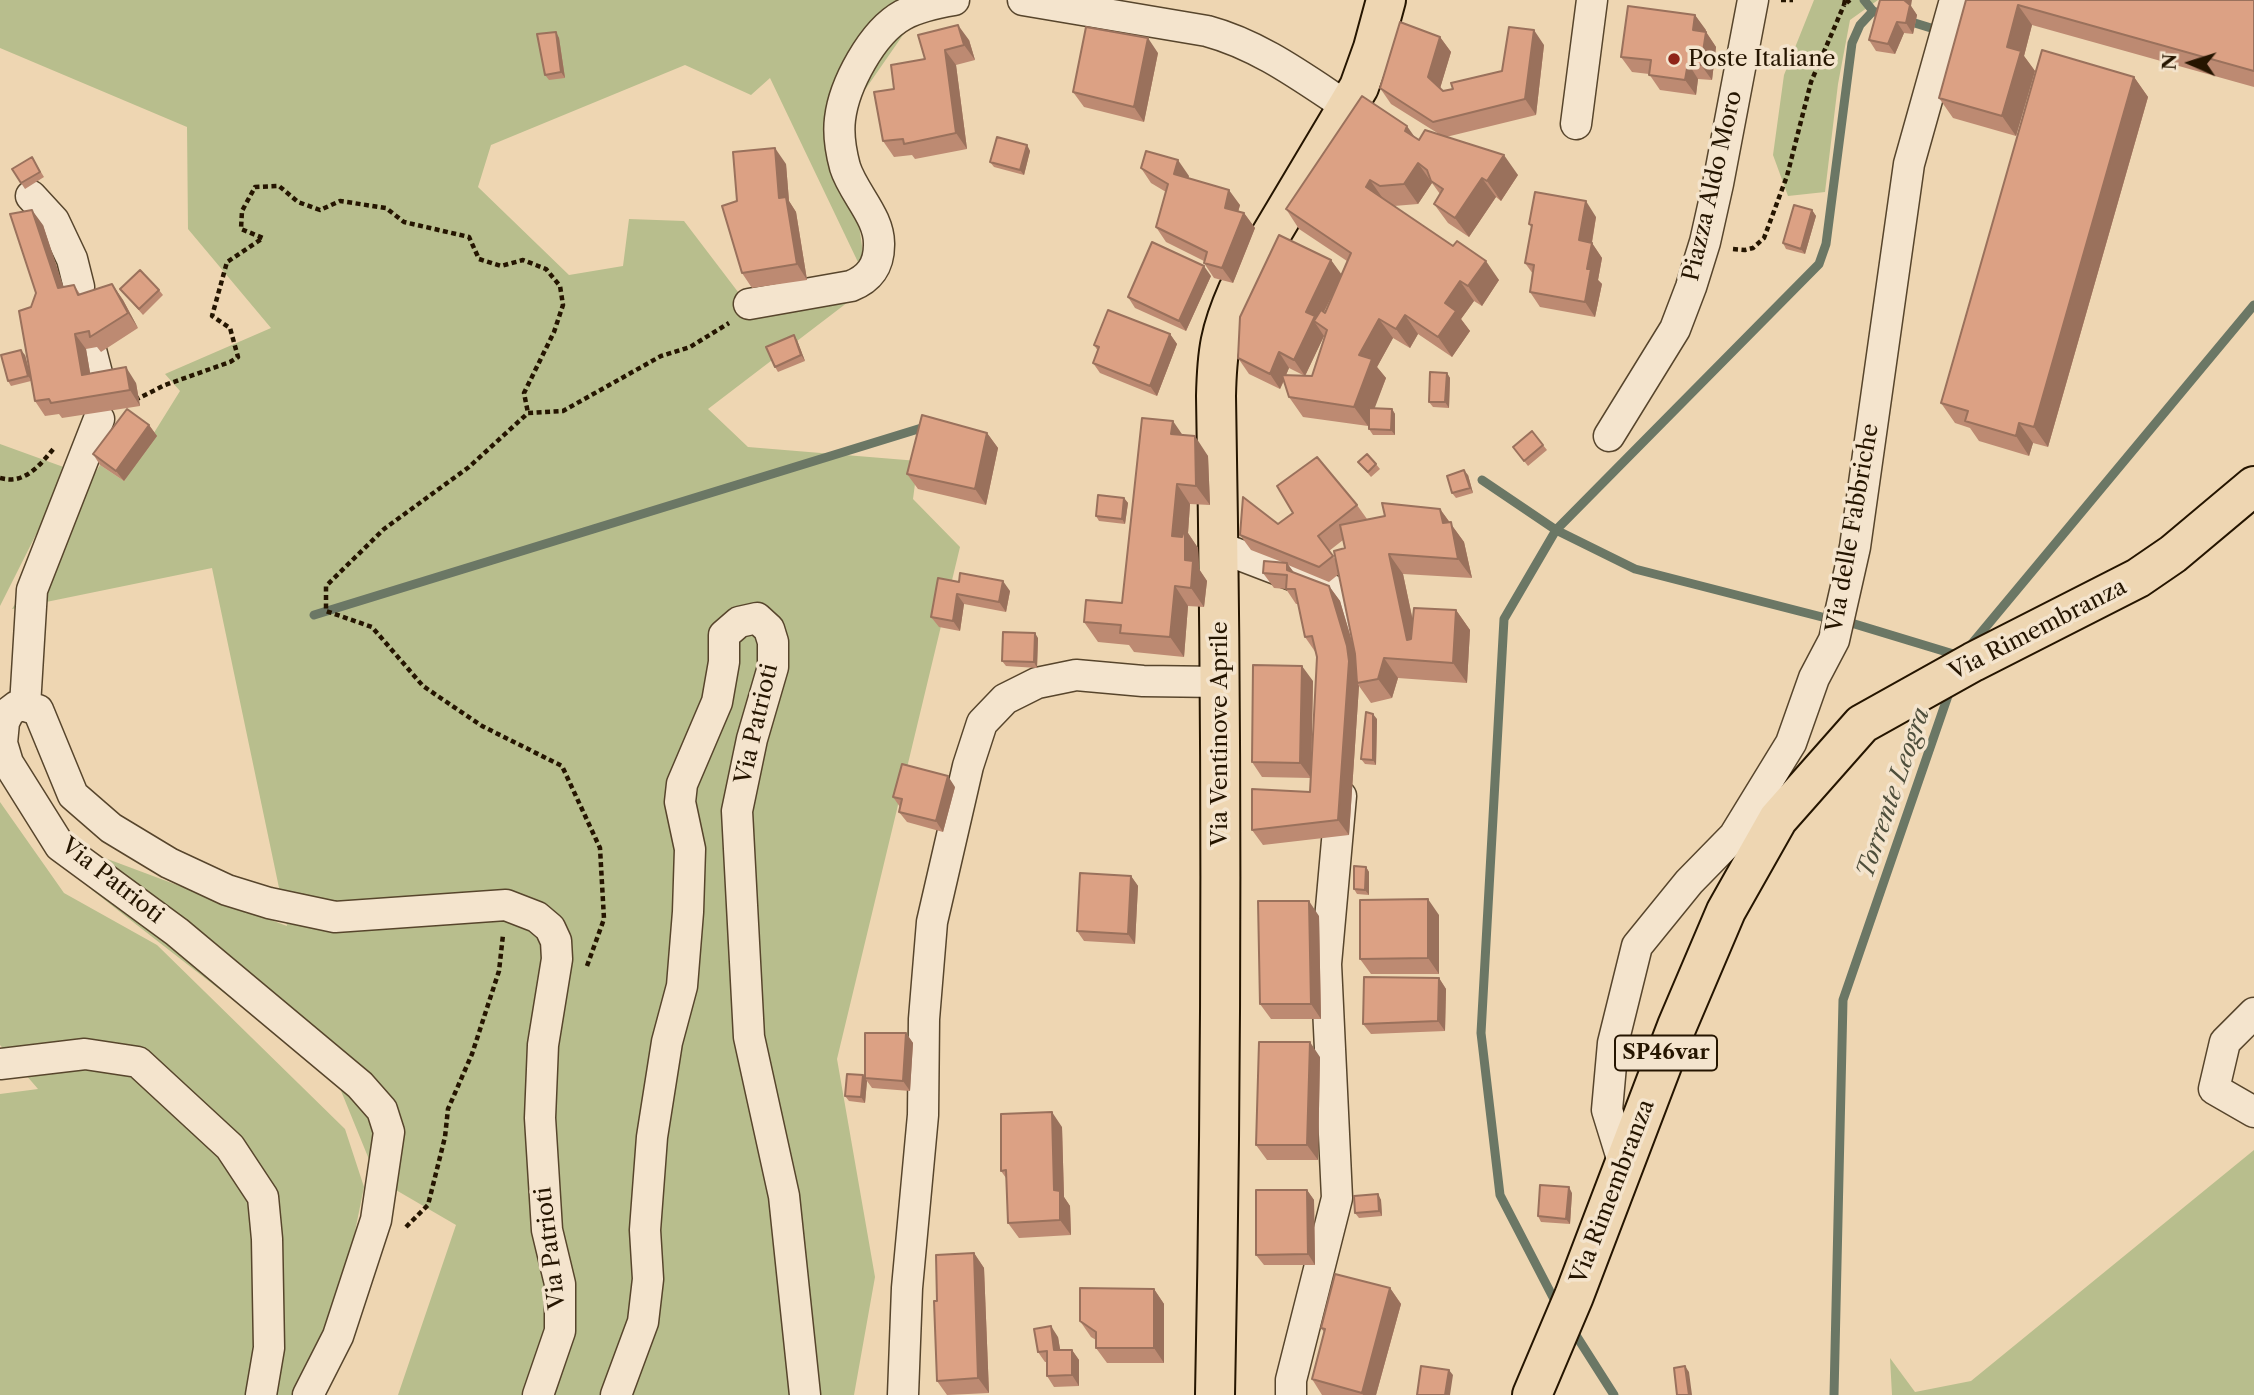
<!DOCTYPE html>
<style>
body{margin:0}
#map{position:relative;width:2254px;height:1395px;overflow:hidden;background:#eed6b2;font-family:"Libre Caslon Text",serif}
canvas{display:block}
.north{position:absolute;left:2156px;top:28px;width:70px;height:70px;-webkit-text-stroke:5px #f4e4cd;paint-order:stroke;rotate:273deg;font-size:19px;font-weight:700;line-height:28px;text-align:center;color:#251500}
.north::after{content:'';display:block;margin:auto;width:24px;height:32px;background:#251500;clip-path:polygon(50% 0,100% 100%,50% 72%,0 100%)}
</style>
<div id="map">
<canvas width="2254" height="1395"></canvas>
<div class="north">N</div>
</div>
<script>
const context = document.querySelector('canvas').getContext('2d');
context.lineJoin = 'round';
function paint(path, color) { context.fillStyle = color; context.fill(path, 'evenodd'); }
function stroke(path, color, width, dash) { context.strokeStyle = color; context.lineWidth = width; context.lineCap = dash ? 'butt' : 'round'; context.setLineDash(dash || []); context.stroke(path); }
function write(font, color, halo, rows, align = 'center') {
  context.font = font + ' "Libre Caslon Text",serif'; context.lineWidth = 7; context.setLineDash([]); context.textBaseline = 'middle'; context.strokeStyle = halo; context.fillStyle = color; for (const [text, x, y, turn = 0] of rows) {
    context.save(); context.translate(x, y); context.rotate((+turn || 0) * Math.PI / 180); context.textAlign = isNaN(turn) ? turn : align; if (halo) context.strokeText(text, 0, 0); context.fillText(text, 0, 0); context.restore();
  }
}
paint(new Path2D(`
 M0 0H919L921 9 844 120 867 281 770 78 751 95 685 65 491 145 478 187 569 275 623 266 629 219 684 221 754 313 852 299 708 409 748 447 918 461 913 499 960 547 837 1059 875 1277 854 1395H398L456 1225 377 1179 337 1081 92 890 7 773 78 848 287 926 212 568 12 609 100 465 124 481 180 391 165 374 271 328 188 229 187 127 0 48Z
 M1814 0H1878L1850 20 1838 84 1825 192 1788 196 1773 155 1784 75Z
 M0 444 69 469 0 606Z
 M0 802 64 893 157 945 345 1129 364 1187 331 1350 308 1395H0V1094L38 1089 0 1045Z
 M2254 1150V1395H1892L1890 1358 1915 1392 1971 1381Z`), '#b8be8d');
stroke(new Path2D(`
 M1864 0 1873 11 1878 13
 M1905 20 1931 28
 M1482 480 1556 530 1635 569 1822 617
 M314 615 928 426
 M1848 622 1960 656
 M1970 646 2254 305
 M1557 1305 1500 1195 1481 1033 1504 619 1556 530 1819 264 1826 244 1852 43 1860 25 1873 11
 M1572 1329 1614 1395
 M1834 1395 1843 1000 1951 687`), '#6b7765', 9);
const minor = new Path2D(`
 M1023 0 1207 31C1259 45 1302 77 1346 106
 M1576 124 1592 0
 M31 196 54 221 72 259 79 287
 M749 304 851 286C869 279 879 266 879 245 880 217 853 193 845 167 841 152 838 135 840 119 844 85 872 32 903 15 918 7 936 3 954 0
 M91 350 99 381
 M1609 436 1675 329 1691 287 1705 242 1718 184 1753 0
 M1219 547 1339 593 1344 642
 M25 706 32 590 99 419
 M2254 1013 2225 1042 2214 1089 2254 1112
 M0 1064 85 1054 138 1062 230 1147 263 1197 267 1239 269 1348 261 1395
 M1624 1165 1607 1110 1613 1043 1637 946 1689 882 1734 836 1791 743 1814 678 1834 640 1855 547 1909 164 1955 0
 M308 1395 338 1336 376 1220 389 1132 382 1110 360 1085 177 932 60 846 8 763 2 743 4 722 9 712 17 706H25L38 710 73 795 111 828 169 863 227 890 269 903 335 917 506 905 537 917 550 928 556 941 557 959 543 1045 540 1118 547 1230 560 1284V1331L538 1395
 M616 1395 643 1322 648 1279 645 1230 652 1137 667 1042 682 986 688 912 690 849 680 802 682 784 717 702 724 662V635L739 622 757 618 769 629 773 642V667L752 739 737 811 749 1037 784 1196 805 1395
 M903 1395 907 1288 923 1115 924 1019 932 922 968 766 982 723 1005 699 1037 683 1076 675 1143 681 1221 682
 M1291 1395V1380L1337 1198 1326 964 1341 796`);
const major = new Path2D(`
 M1215 1395C1222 1062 1222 729 1216 396 1217 351 1220 331 1238 290L1359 87 1373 48 1386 0
 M1532 1395 1574 1296 1677 1026 1726 911 1778 819 1862 724 1973 662 2138 578 2173 554 2254 486`);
stroke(minor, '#57452c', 33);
stroke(major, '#251500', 42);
stroke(new Path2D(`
 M1781 0H1793
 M1845 0 1844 5 1850 0
 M1733 249 1745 250 1753 248 1764 238 1787 176 1811 82 1844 5
 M135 400 165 385 230 362 238 357 230 328 212 316 227 262 263 238 241 229 242 211 255 187 279 186 298 202 320 210 340 201 386 208 404 222 469 237 479 259 501 266 523 260 546 269 560 286 563 305 554 332 524 393 528 413
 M0 478C25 485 40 465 55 447
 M587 966 604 919 600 848 562 766 482 726 423 686 372 627 326 611V586L384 529 469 467 528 413 563 411 661 356 690 347 729 323
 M406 1227 428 1205 445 1137 448 1109 472 1054 499 971 503 935`), '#251500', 4.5, [5, 3.5]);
stroke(minor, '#f4e4cd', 30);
stroke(major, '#eed6b2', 38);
paint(new Path2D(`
 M1966 0H2254V87L2032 25 2024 56 2035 71 2016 136 1953 118 1939 98Z
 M1911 6 1917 15 1913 34 1904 33 1895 54 1876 51 1869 40Z
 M1695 15 1716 47 1712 80 1698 79 1696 95 1660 90 1649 74 1632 72 1621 57Z
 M556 32 559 38 565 78 549 80 545 75Z
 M1440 37 1451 52 1440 88 1443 91 1453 89 1502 71 1544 45 1536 115 1446 137 1518 175 1501 201 1496 197 1469 237 1448 223 1434 204 1440 194 1432 183 1418 204 1394 206 1499 280 1482 306 1474 301 1461 319 1470 331 1452 357 1418 334 1410 348 1393 338 1377 367 1386 378 1374 408 1392 409 1395 414V435H1373L1369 429V422L1368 426 1303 417 1289 397 1284 381 1280 389 1249 374 1238 358 1331 260 1341 275 1347 261 1299 229 1286 209 1415 138 1419 140 1439 134 1391 104 1380 88ZM1338 283 1325 313 1324 312ZM1324 336 1325 337 1312 376 1286 375 1289 368 1305 376Z
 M969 40 975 60 956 65 967 149 915 159 912 155 894 157 883 141 925 59Z
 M1158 53 1144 122 1084 107 1073 92Z
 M2134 77 2148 97 2048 447 2033 443 2029 456 1979 441 1970 428 1955 423 1941 403Z
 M1027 145 1030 151 1024 175 994 167 990 162Z
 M35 162 44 177 25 189 12 169Z
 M786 164 789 201 796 212 807 280 752 288 742 273 737 201Z
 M1141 168 1189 176 1188 178 1240 205 1238 212 1244 213 1255 228 1233 283 1214 278 1204 263V261L1166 242 1156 227 1166 192 1151 183Z
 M1812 210 1816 216 1805 254 1786 249 1783 243Z
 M1596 217 1592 243 1602 258 1598 280 1602 284 1595 317 1540 307 1530 292 1533 274 1525 263 1532 228 1529 224Z
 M43 225 63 287 74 285 80 294 112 284 123 300 138 328 101 352 97 347 86 349 90 373 136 383 140 406 62 418 59 414 45 416 35 401 31 381 11 386 8 381 25 355 29 371 31 307 36 293Z
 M1211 276 1186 331 1135 308 1128 297Z
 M120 289 159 290 163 295 143 315Z
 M1170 334 1177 344 1157 396 1100 373 1093 363 1098 351 1094 345Z
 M797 340 805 361 778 372 775 367Z
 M1447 373 1450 378 1449 408 1433 407 1429 402Z
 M149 425 157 436 124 481 100 465 93 454Z
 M987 433 998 448 986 505 918 489 907 474Z
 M1183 435 1208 456 1210 505 1190 504 1188 533 1198 548 1199 569 1207 581 1204 607 1188 606 1184 657 1134 652 1129 645 1098 642 1084 622 1122 603Z
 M1543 445 1547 450 1528 466 1513 447Z
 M1358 462 1376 464 1380 469 1371 477Z
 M1468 475 1473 493 1456 498 1452 493Z
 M1124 498 1128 503 1125 524 1099 521 1096 516Z
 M1357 505 1367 519 1440 509 1464 542 1472 578 1403 574 1413 621 1456 610 1470 630 1467 683 1398 678 1392 698 1371 703 1359 686 1349 835 1263 845 1252 830 1310 792 1317 657 1316 653 1305 637 1298 604H1296L1286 589 1274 588 1263 573 1282 562 1251 550 1240 535ZM1343 540 1345 548 1336 560 1329 551ZM1288 565 1329 582 1339 574 1354 648 1340 601 1329 586 1294 573Z
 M938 578 1010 591 1006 612 964 604 960 631 939 627 931 617Z
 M1038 638 1037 668 1006 666 1002 661Z
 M1313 681 1311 778 1262 777 1252 762Z
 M1377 719 1376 765 1365 764 1361 759Z
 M955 787 943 832 907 822 899 812 900 807 893 797Z
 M1366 867 1369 872V895L1357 894 1354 889Z
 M1131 876 1138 886 1135 944 1084 941 1077 931Z
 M1439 915V974H1371L1360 959Z
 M1319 916 1321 1019H1271L1260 1004Z
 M1439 978 1446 989 1445 1031 1371 1034 1363 1024Z
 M906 1033 913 1043 910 1091 872 1088 867 1081 865 1103 849 1101 845 1096 865 1077Z
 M1320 1057 1318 1160H1267L1256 1145Z
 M1062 1127 1064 1197 1070 1206 1071 1235 1019 1238 1008 1223 1006 1178 1001 1171Z
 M1307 1190 1314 1200 1315 1265H1264L1256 1255Z
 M1572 1193 1570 1224 1541 1222 1538 1216Z
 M1378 1194 1381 1200 1382 1216 1359 1218 1355 1213Z
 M974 1253 984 1268 989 1393 947 1395 937 1381V1301Z
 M1390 1288 1401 1304 1376 1395H1322L1312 1379 1324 1332 1321 1328Z
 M1154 1289 1164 1304V1363H1107L1096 1348V1340L1091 1337 1080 1321Z
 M1058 1337 1060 1350H1072L1079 1360V1386L1054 1387 1047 1376V1362H1045L1038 1352Z`), '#bd8a72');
paint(new Path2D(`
 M1903 0H1912L1911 6 1917 15 1913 34 1906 23Z
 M2018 5 2032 25 2024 56 2035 71 2016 136 2002 116 2007 47Z
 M1695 15 1706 30 1703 45 1693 30Z
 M1897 22 1904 33 1895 54 1888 44Z
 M958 25 969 40 975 60 964 45Z
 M1534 30 1544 45 1536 115 1525 99Z
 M556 32 559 38 565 78 561 72Z
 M1706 32 1716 47 1712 80 1701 65Z
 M1440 37 1451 52 1439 92 1428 77Z
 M1148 38 1158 53 1144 122 1134 107Z
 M945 50 956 65 967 149 956 133Z
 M1688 63 1698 79 1696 95 1685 80Z
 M2134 77 2148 97 2048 447 2034 427Z
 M1407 126 1421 146 1405 131Z
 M1027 145 1030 151 1024 175 1020 170Z
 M775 148 786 164 789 201 796 212 807 280 797 264 779 198Z
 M1504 155 1518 175 1501 201 1487 181Z
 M1178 160 1189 176 1185 190 1174 174Z
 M1418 163 1432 183 1418 204 1404 184Z
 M1482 178 1496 197 1469 237 1455 218Z
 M1370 180 1384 200 1366 187Z
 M1229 190 1240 205 1235 223 1225 208Z
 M1586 201 1596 217 1590 253 1592 243 1602 258 1598 280 1602 284 1595 317 1585 302 1579 240Z
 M32 210 43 225 69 303 58 288Z
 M1812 210 1816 216 1805 254 1801 249Z
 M1244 213 1255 228 1233 283 1222 268Z
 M1331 260 1342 275 1319 322 1314 321 1324 336 1305 376 1294 360 1306 312Z
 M1486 261 1499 280 1482 306 1468 286Z
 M1204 266 1211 276 1186 331 1179 321Z
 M1460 281 1474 301 1461 319 1470 331 1452 357 1438 337 1445 303Z
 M112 284 123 300 138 328 128 313Z
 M1405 315 1418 334 1410 348 1396 329Z
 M1379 319 1393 338 1377 367 1386 378 1368 426 1354 407 1359 355Z
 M75 334 86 349 93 390 82 375Z
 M1170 334 1177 344 1157 396 1150 386Z
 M794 335 797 340 805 361 801 355Z
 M21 350 25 355 32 381 28 376Z
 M1279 352 1289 368 1280 389 1270 374Z
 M126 367 136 383 140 406 130 390Z
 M1447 373 1450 378 1449 408 1445 402Z
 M1392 409 1395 414V435L1391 430Z
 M1173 421 1186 440 1171 434Z
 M2019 423 2033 443 2029 456 2016 436Z
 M149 425 157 436 124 481 116 471Z
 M987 433 998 448 986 505 975 489Z
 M1195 436 1208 456 1210 505 1196 486Z
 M1464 470 1468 475 1473 493 1470 488Z
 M1177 484 1190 504 1188 533 1198 548 1199 569 1207 581 1204 607 1191 588 1172 536Z
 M1124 498 1128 503 1125 524 1122 519Z
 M1440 509 1464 542 1472 578 1458 559 1443 523Z
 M1389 554 1403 574 1421 660 1407 640Z
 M1287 563 1298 578 1287 570Z
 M1003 581 1010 591 1006 612 999 602Z
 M1175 586 1188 606 1184 657 1170 637Z
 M1329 586 1340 601 1358 662 1357 683 1359 686 1349 835 1338 820Z
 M957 594 964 604 960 631 953 621Z
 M1456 610 1470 630 1467 683 1453 663Z
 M1035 633 1038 638 1037 668 1034 662Z
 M1384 658 1398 678 1392 698 1378 679Z
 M1302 666 1313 681 1311 778 1300 763Z
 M1373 714 1377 719 1376 765 1373 760Z
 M948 776 955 787 943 832 936 821Z
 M1366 867 1369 872V895L1365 890Z
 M1131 876 1138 886 1135 944 1128 934Z
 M1428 899 1439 915V974L1428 958Z
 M1309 901 1319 916 1321 1019 1311 1004Z
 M1439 978 1446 989 1445 1031 1438 1021Z
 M906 1033 913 1043 910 1091 903 1081Z
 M1310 1042 1320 1057 1318 1160 1307 1145Z
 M863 1075 867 1081 865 1103 861 1097Z
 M1052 1112 1062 1127 1064 1197 1070 1206 1071 1235 1060 1220 1054 1190Z
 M1569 1187 1572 1193 1570 1224 1566 1219Z
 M1307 1190 1314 1200 1315 1265 1308 1254Z
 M1378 1194 1381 1200 1382 1216 1379 1211Z
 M974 1253 984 1268 989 1393 978 1378Z
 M1390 1288 1401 1304 1376 1395H1363L1362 1393Z
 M1154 1289 1164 1304V1363L1154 1348Z
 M1051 1326 1058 1337 1062 1360 1054 1350Z
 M1072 1350 1079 1360V1386L1072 1375Z
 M1685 1366 1689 1372 1692 1395H1689Z
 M1449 1370 1453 1375 1450 1395H1445Z`), '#9a715c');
const building = new Path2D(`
 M1880 0H1904L1910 5 1906 23 1897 22 1888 44 1869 40Z
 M1966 0H2254V71L2018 5 2007 47 2021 51 2002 116 1939 98Z
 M1628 6 1695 15 1693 30 1706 32 1701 65 1688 63 1685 80 1649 75 1651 60 1621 57Z
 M1400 22 1440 37 1428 77 1443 91 1453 89 1451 83 1502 71 1509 27 1534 30 1525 99 1433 122 1380 88Z
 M958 25 964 45 945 50 956 133 904 144 903 139 883 141 874 92 894 89 891 65 925 59 918 35Z
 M1086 27 1148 38 1134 107 1073 92Z
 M556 32 561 72 545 75 537 34Z
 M2042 50 2134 77 2034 427 2019 423 2016 436 1965 421 1968 411 1941 403Z
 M1362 96 1407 126 1405 131 1419 140 1425 130 1504 155 1487 181 1482 178 1455 218 1434 204 1443 189 1431 181 1427 170 1418 163 1404 184 1380 186 1370 180 1366 187 1453 246 1457 241 1486 261 1468 286 1460 281 1445 303 1456 311 1438 337 1405 315 1396 329 1379 319 1359 355 1372 359 1354 407 1289 397 1282 375 1312 376 1327 330 1314 321 1321 310 1325 313 1351 253 1286 209Z
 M997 137 1027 145 1020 170 990 162Z
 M775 148 779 198 786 197 797 264 742 273 722 206 737 201 733 152Z
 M1146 151 1178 160 1174 174 1229 190 1225 208 1244 213 1222 268 1204 263 1207 252 1156 227 1168 184 1141 168Z
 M32 157 40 172 21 183 12 169Z
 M1535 192 1586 201 1579 240 1592 243 1587 269H1591L1585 302 1530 292 1534 265 1525 263 1532 225 1529 224Z
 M1794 205 1812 210 1801 249 1783 243Z
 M32 210 58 288 74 285 78 295 112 284 128 313 90 337 89 331 75 334 82 375 126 367 130 390 51 403 49 399 35 401 19 311 31 307 36 293 10 214Z
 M1279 235 1331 260 1306 312 1315 316 1294 360 1279 352 1270 374 1238 358 1240 317Z
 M1152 242 1204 266 1179 321 1128 297Z
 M140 270 159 290 139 309 120 289Z
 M1108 310 1170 334 1150 386 1093 363 1099 347 1094 345Z
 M794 335 801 355 775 367 766 347Z
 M21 350 28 376 8 381 1 355Z
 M1430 372 1447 373 1445 402H1429Z
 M1369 408 1392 409 1391 430 1369 429Z
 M127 409 149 425 116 471 93 454Z
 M922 415 987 433 975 489 907 474Z
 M1142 418 1173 421 1171 434 1195 436 1196 486 1177 484 1172 536 1182 537 1185 528V560L1193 561 1191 588 1175 586 1170 637 1120 633 1121 625 1084 622 1086 600 1122 603Z
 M1532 431 1543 445 1524 461 1513 447Z
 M1367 454 1376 464 1368 472 1358 462Z
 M1317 457 1357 505 1318 536 1333 556 1319 567 1240 535 1243 497 1278 524 1293 513 1277 486Z
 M1464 470 1470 488 1452 493 1447 476Z
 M1098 495 1124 498 1122 519 1096 516Z
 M1382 503 1440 509 1443 523 1451 522 1458 559 1389 554 1407 640 1411 639 1414 608 1456 610 1453 663 1384 658 1378 679 1357 683 1355 654 1334 551 1345 548 1340 525 1385 516Z
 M1264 561 1287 563V570L1329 586 1347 646 1349 661 1338 820 1252 830V789L1310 792 1317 657 1312 636 1305 637 1295 589H1286L1287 575 1263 573Z
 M960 573 1003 581 999 602 957 594 953 621 931 617 938 578 959 582Z
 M1003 632 1035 633 1034 662 1002 661Z
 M1253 665 1302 666 1300 763 1252 762Z
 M1366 712 1373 714V760L1361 759Z
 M902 764 948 776 936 821 899 812 902 799 893 797Z
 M1354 866 1366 867 1365 890 1354 889Z
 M1080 873 1131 876 1128 934 1077 931Z
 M1428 899V958L1360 959V900Z
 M1258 901H1309L1311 1004H1260Z
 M1364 977 1439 978 1438 1021 1363 1024Z
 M865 1033H906L903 1081 865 1078Z
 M1259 1042H1310L1307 1145H1256Z
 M847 1074 863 1075 861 1097 845 1096Z
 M1052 1112 1054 1190 1060 1191V1220L1008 1223 1006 1170 1001 1171V1114Z
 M1540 1185 1569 1187 1566 1219 1538 1216Z
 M1256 1190H1307L1308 1254 1256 1255Z
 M1378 1194 1379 1211 1355 1213 1354 1196Z
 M974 1253 978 1378 937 1381 934 1301H937L936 1255Z
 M1335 1274 1390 1288 1362 1393 1312 1379 1325 1329 1321 1328Z
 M1080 1288 1154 1289V1348H1096V1332L1080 1321Z
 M1051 1326 1054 1350H1072V1375L1047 1376V1351L1038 1352 1034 1329Z
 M1421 1366 1449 1370 1445 1395H1417Z
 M1685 1366 1689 1395H1677L1674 1368Z`);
paint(building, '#dca184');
stroke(building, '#9a715c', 2);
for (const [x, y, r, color] of [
 [1674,59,7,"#8f2418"]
]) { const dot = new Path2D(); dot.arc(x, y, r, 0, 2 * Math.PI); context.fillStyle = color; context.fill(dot); stroke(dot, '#f4e4cd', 2.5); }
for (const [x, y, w] of [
 [1666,1053,102]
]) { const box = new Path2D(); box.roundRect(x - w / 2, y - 17.5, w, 35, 5); context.fillStyle = '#f4e4cd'; context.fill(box); stroke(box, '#251500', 2); }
write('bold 21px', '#251500', null, [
 ["SP46var",1666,1053]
]);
write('23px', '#251500', '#f4e4cd', [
 ["Poste Italiane",1688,59]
], 'left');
write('23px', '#251500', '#f4e4cd', [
 ["Piazza Aldo Moro",1713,186,-77],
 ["Via delle Fabbriche",1853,528,-80],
 ["Via Rimembranza",2038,630,-27],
 ["Via Patrioti",757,724,-77],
 ["Via Ventinove Aprile",1220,734,-90],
 ["Via Patrioti",112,881,38],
 ["Via Rimembranza",1613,1192,-69],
 ["Via Patrioti",551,1248,-97]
]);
write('italic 24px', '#4e4e3b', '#f4e4cd', [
 ["Torrente Leogra",1894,793,-71]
]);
</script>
